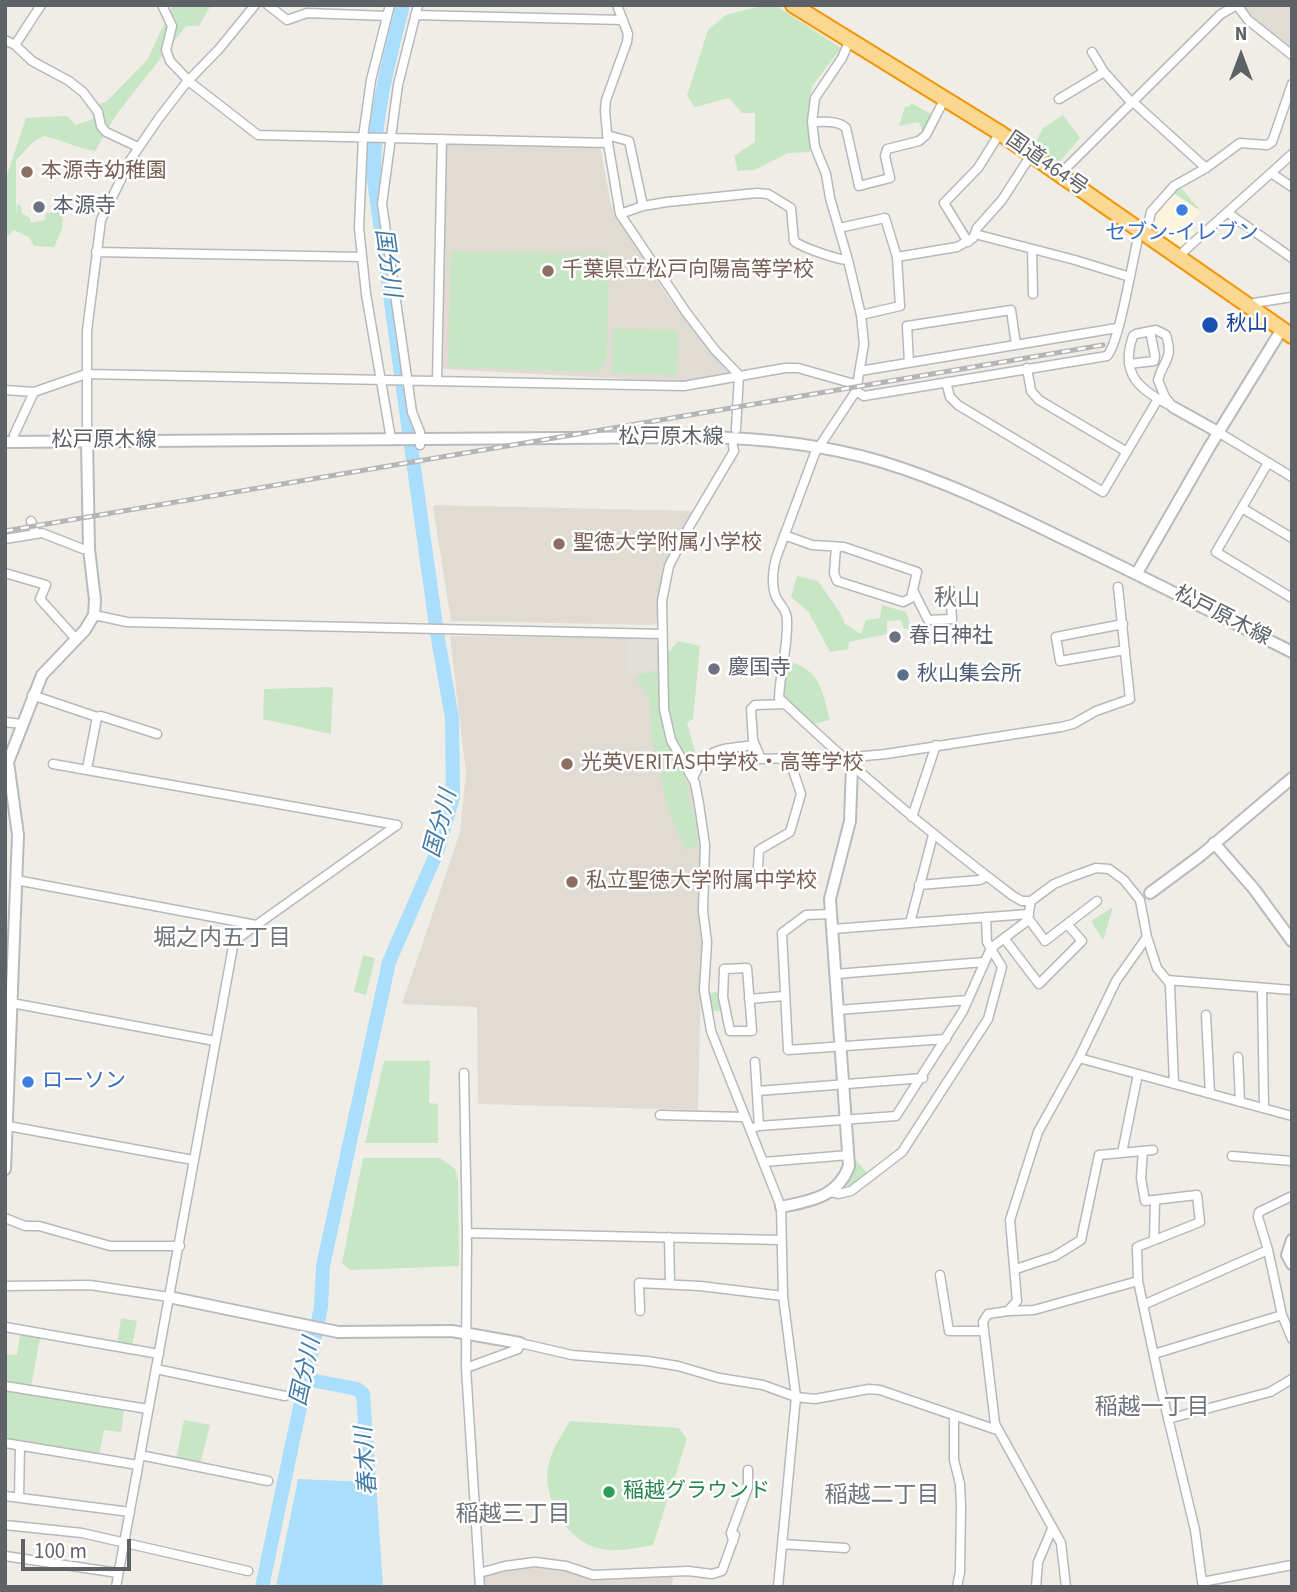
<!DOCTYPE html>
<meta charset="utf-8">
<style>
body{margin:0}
#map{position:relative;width:1297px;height:1592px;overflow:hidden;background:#f0ede6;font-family:"Source Sans 3",sans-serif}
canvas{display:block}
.frame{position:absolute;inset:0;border:7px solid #5e6266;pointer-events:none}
.north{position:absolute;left:1206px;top:21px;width:70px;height:70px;-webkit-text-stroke:5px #fff;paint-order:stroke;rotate:0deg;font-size:19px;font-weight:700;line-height:28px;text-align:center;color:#5e6266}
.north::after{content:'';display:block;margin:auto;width:24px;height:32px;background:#5e6266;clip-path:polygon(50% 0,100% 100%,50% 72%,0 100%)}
.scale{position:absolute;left:21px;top:1539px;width:110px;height:32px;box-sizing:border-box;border:4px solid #5e6266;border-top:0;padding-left:9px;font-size:21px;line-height:24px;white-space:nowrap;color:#5e6266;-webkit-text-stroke:5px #fff;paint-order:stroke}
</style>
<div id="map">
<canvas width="1297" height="1592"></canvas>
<div class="frame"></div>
<div class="north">N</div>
<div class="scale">100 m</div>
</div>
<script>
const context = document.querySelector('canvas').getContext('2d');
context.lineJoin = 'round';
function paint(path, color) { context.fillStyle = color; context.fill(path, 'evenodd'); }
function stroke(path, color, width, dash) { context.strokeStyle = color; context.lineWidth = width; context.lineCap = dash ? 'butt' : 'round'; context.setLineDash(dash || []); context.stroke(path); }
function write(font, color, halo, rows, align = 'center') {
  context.font = font + ' "Source Sans 3","Noto Sans JP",sans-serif'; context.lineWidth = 5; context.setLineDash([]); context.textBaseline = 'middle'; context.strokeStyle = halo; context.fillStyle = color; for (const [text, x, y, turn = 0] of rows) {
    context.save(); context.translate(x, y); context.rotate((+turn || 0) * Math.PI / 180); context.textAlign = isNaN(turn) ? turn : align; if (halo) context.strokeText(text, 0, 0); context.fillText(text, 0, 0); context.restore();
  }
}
paint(new Path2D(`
 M1173 193 1202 212 1187 224 1198 237 1186 248H1181L1170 241 1168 243 1151 232V222L1156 213Z`), '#fdf4de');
paint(new Path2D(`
 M628 638 654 639 659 644V673H628Z`), '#e1dfda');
paint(new Path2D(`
 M1241 5H1292V50L1239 8Z
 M445 143 600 146 611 205 667 296 731 373 682 382 443 369Z
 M436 505 694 511 663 577 659 598 658 621 654 625 451 621 433 507Z
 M450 636 628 638V673H659L681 766 696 801 701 853 700 911 702 942 698 1110 478 1104 477 1007 402 1004 460 832 466 774Z
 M535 1562 593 1575 675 1572 671 1587H484L483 1573Z`), '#e0dcd4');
paint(new Path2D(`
 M173 5H211L199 26H186L116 115 95 151C77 148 62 140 44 136L33 142 16 160V217L17 204 21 206 22 213 30 218 31 223 45 220 46 213 63 212 62 229 54 247 34 246 29 237 14 230 5 238V181L26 118 67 116 76 125 93 119 96 105 106 102 147 60Z
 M765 5H775L841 48 812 86 809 105 810 152 788 153 754 170 738 171 734 156 755 142V113H742L729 98 695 107 687 96 708 30 726 15Z
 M911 103 933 115 923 133 919 122 899 126 905 106 909 107Z
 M1063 115 1080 138 1057 165 1032 148 1043 128Z
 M1180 187 1202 212 1173 193Z
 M451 252 610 254 606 362 597 372 448 367Z
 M613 329 678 330 677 375 612 373Z
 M797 576 818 581 841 614 845 624 861 634 866 620 880 618 882 605 906 612 911 628 904 629 901 620 887 621V634L849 642 848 649 830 652 808 611 791 597Z
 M678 641 700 646 693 719 687 723 696 755 695 763 683 770 696 826 698 845 686 851 668 809 653 743 649 696 638 683V675L664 668 666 655Z
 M787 661C821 669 822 691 830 720L814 724 783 697V682Z
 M333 687 331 734 263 719 264 689Z
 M1113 907 1103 940 1091 921Z
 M363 955 375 958 366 995 354 992Z
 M719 992 723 1010 710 1012 708 993Z
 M384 1061H430L429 1103 438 1104V1143H365Z
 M853 1157 867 1173 851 1189 845 1184Z
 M363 1158H440L455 1169 458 1180 459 1266 350 1270 342 1263Z
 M121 1318 137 1321 132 1346 117 1344Z
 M20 1335 40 1338 31 1387 5 1382V1354L17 1355Z
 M5 1390 124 1409 121 1432 104 1430 99 1455 5 1440Z
 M184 1420 210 1425 200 1464 176 1459Z
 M570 1421 679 1428 687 1439 653 1545C634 1548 613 1554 594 1547 562 1536 539 1491 550 1459 554 1446 563 1433 570 1421Z`), '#c6e6c4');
paint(new Path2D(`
 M298 1479 364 1482 372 1587H276Z`), '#a9defd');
stroke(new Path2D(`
 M306 1379 357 1389 363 1394 376 1587
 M262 1587 321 1307 323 1266 389 962 437 852 453 797 452 718 437 633 374 180C373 120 388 63 403 5`), '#a9defd', 14);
const street = new Path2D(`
 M162 5 172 26 166 50 170 61 191 83 258 135 608 143 605 111 606 100 627 42 628 34 617 5
 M268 5 287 20 307 13 387 16
 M390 5 371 80 363 137 359 228 366 294 391 439
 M418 5 398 85 382 204 412 412 420 432V445
 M1237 5 1248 20 1292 55
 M415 15 623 20
 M5 40 15 45 32 61 69 81 83 92 98 112 101 126 106 132 138 147
 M850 40 842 58 815 98 812 122 815 147 826 174 830 198 848 260 861 315 864 344 856 391 815 453 776 558C773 570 771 585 776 597 780 606 787 609 787 621 788 647 780 672 779 698 853 769 931 834 1013 896L1022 901H1031L1054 884 1071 877 1096 868 1109 869 1124 880 1140 900 1147 937 1116 981 1079 1058 1038 1132 1010 1220 1017 1301 1008 1311 988 1314 983 1322 995 1424 1061 1543 1066 1587
 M15 45 41 5
 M1092 52 1104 72 1132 103
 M1059 99 1104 72
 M1133 102 1206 168
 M812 122C823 122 838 120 846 128L859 186 890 178 885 156 887 149 919 141 926 135 945 98
 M607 135 629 141 643 206
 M608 143 620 214 686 312 715 350 739 375 736 429
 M1292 154 1271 173 1292 187
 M1059 175 1221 14 1237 5
 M1228 213 1292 258
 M620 214 643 206 667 202 757 193 768 194 791 208 794 241C801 247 838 260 848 260
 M839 228 885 218 897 257
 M975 234 1075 260 1130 277
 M1146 234 1151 212 1174 186 1206 168 1240 143 1267 145 1272 142 1292 84
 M968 242 944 203 978 168 1000 133
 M1032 249 1033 294
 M96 252 362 257
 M1182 259 1184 251 1271 173
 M1254 303 1292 297
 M861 315 900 306 897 257 957 247 973 238 977 228 1002 200 1031 155
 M1156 330 1166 335C1174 360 1163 360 1158 380L1165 397 1173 407C1141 391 1119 375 1133 336L1136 334Z
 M909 363 907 326 1011 310 1016 345
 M1129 364 1154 361 1155 356 1150 331
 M1027 368 1031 391 1039 400 1127 452
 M860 371 1117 328
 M437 381 442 139
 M946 382 950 397 958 405 1103 492 1158 399
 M5 390 34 392 86 374 684 386 785 368H798L858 385
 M856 391 864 396 1107 356C1120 342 1133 255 1140 230
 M1218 432 1292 477
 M14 435 34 392
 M87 442V331L101 220 131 159 159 118 186 83 219 49 255 5
 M733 446 734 451 689 527 669 566 662 601 664 709 671 740 695 783 699 804 705 845 703 911 707 942 704 990 711 1031 781 1207 783 1296 796 1397 778 1587
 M1268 463 1216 552 1292 598
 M1242 508 1292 538
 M31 521 36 534
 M784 535 812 545 844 547 917 572 911 598 903 602 837 581 834 573 836 547
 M5 539 42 533 83 549H89
 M5 573 46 585 40 599 76 639
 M913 590 928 620 952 619 950 590
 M94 615 127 622 662 634
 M1123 624 1056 637 1060 661 1125 650
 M32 695 97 717 101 716 157 734
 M5 722 21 724
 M843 758 886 754 1061 727 1073 724 1096 711 1130 699 1118 587
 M53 764 397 825
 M87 769 97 717
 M693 778C706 746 724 749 755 745
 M912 817 936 745
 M933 835 910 923 1029 914
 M758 867 759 850 790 832 801 794 789 758 761 759 753 740 751 709 755 705 785 704
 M16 880 256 925
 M919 885 980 880 987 876
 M831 914 806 915 782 933 788 1050 946 1039
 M1028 918 1045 941 1097 901
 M833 929 910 923
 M1147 937 1157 968 1167 980 1292 990
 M1004 938 1039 984 1082 941 1068 925
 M747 968 752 1031H730L723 997 724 969Z
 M836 974 984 962
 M1167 980 1170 984 1174 1084
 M1262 989 1264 1108
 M749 999 784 996
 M12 1003 215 1041
 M838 1010 968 1000
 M1206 1015 1210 1093
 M1238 1057 1240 1102
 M1079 1058 1292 1116
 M755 1062 759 1126
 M464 1073 467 1233 466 1368 480 1587
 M758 1091 923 1078
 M660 1115 744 1117
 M8 1126 193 1160
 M750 1129 759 1126 896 1116 963 1011 991 948 1027 921 1031 901
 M1122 1153 1138 1074
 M1232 1156 1292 1161
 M764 1162 849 1155
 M831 1192 838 1194 851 1191 902 1152 988 1019 1002 967 987 942 986 917
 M5 1218 25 1226H39L110 1246H180
 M467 1233 781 1240
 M669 1237 670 1283
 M1154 1240 1155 1201
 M1268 1250 1282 1315 1292 1339
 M1016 1269 1055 1256 1081 1240 1099 1155 1153 1150
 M940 1275 949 1331H983
 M1138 1281 1137 1247 1200 1222 1197 1195 1145 1201 1141 1178 1143 1151
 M5 1286 90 1285 169 1297
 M1143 1305 1268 1250 1258 1217 1259 1212 1292 1196
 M640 1311 639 1283 700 1286 783 1296
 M1009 1311 1034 1310 1138 1281 1161 1389 1195 1530 1202 1582 1292 1565
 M5 1327 159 1354
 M1154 1354 1282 1315
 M466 1368 518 1349 520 1343 572 1355 647 1361 678 1366 719 1378 763 1385 796 1397 815 1399 869 1389 880 1390 997 1430
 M156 1369 285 1396
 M5 1386 148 1409
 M954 1417V1460L960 1484 961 1506 960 1572 957 1587
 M1168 1419 1270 1392 1292 1379
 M5 1443 138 1465
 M140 1455 268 1481
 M5 1496 130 1512
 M19 1497 20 1446
 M5 1525 82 1533 248 1571
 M733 1541 731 1533 748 1487V1470
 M782 1544 845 1548
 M5 1556 118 1573
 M479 1573 505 1566 535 1562 566 1566 593 1575 688 1571 712 1574 722 1571 735 1535
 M116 1587 234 941 397 825
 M1036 1587 1038 1562 1052 1529`);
const secondary = new Path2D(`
 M1173 407 1218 432
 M5 442 700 437C760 438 821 444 879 461 943 480 1003 509 1064 539 1140 575 1216 614 1292 652
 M1137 573 1210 446 1282 329
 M1214 843 1254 889 1292 941
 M1150 893 1200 856 1292 778
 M5 1169 18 835 8 762 42 675 85 630 94 615 95 600 89 549 87 442
 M781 1207C810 1201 838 1197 849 1166L830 899 850 821 852 766
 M1292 1240 1287 1255 1292 1264
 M169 1297 338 1332 452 1331 520 1343`);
const highway = new Path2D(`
 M793 5 1000 133 1292 336`);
stroke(street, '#b6b9bc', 11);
stroke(secondary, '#b7bbbf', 14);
stroke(highway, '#f19605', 18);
stroke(street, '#fff', 8);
stroke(secondary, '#fff', 10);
stroke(highway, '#fbd892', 14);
const rail = new Path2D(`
 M5 531 1103 345`);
stroke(rail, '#b4b5b6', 5);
stroke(rail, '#fff', 2.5, [8]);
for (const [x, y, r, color] of [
 [27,172,7,"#8d6e63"],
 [39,207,7,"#6b7280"],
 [1182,210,7,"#3f7fe0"],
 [548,271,7,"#8d6e63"],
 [1210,325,9,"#1a4fb4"],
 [559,544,7,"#8d6e63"],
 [895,637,7,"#6b7280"],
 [714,669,7,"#6b7280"],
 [903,675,7,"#5c6f8a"],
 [567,764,7,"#8d6e63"],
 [572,882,7,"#8d6e63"],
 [28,1082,7,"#3f7fe0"],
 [609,1492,7,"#2e9e5b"]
]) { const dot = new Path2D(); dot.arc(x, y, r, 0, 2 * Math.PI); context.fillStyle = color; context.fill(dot); stroke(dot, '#fff', 2.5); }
write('21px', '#5e6266', '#fff', [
 ["国道464号",1046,165,35],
 ["松戸原木線",671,438],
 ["松戸原木線",104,441],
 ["松戸原木線",1222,617,27]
]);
write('21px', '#785e54', '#fff', [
 ["本源寺幼稚園",41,172],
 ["千葉県立松戸向陽高等学校",562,271],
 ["聖徳大学附属小学校",573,544],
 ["光英VERITAS中学校・高等学校",581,764],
 ["私立聖徳大学附属中学校",586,882]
], 'left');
write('21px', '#5b616d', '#fff', [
 ["本源寺",53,207],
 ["春日神社",909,637],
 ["慶国寺",728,669]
], 'left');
write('21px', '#366cbe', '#fff', [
 ["セブン-イレブン",1182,234],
 ["ローソン",42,1082,"left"]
]);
write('21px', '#164399', '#fff', [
 ["秋山",1226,325]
], 'left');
write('21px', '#4e5e75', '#fff', [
 ["秋山集会所",917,675]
], 'left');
write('21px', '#27864d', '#fff', [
 ["稲越グラウンド",623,1492]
], 'left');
write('italic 23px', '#417aa7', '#fff', [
 ["国分川",386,263,82],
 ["国分川",442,824,-75],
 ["国分川",307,1372,-78],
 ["春木川",368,1461,-94]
]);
write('23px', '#6f7478', '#fff', [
 ["秋山",957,600],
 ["堀之内五丁目",222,940],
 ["稲越一丁目",1152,1409],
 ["稲越二丁目",882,1497],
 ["稲越三丁目",513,1516]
]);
</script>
